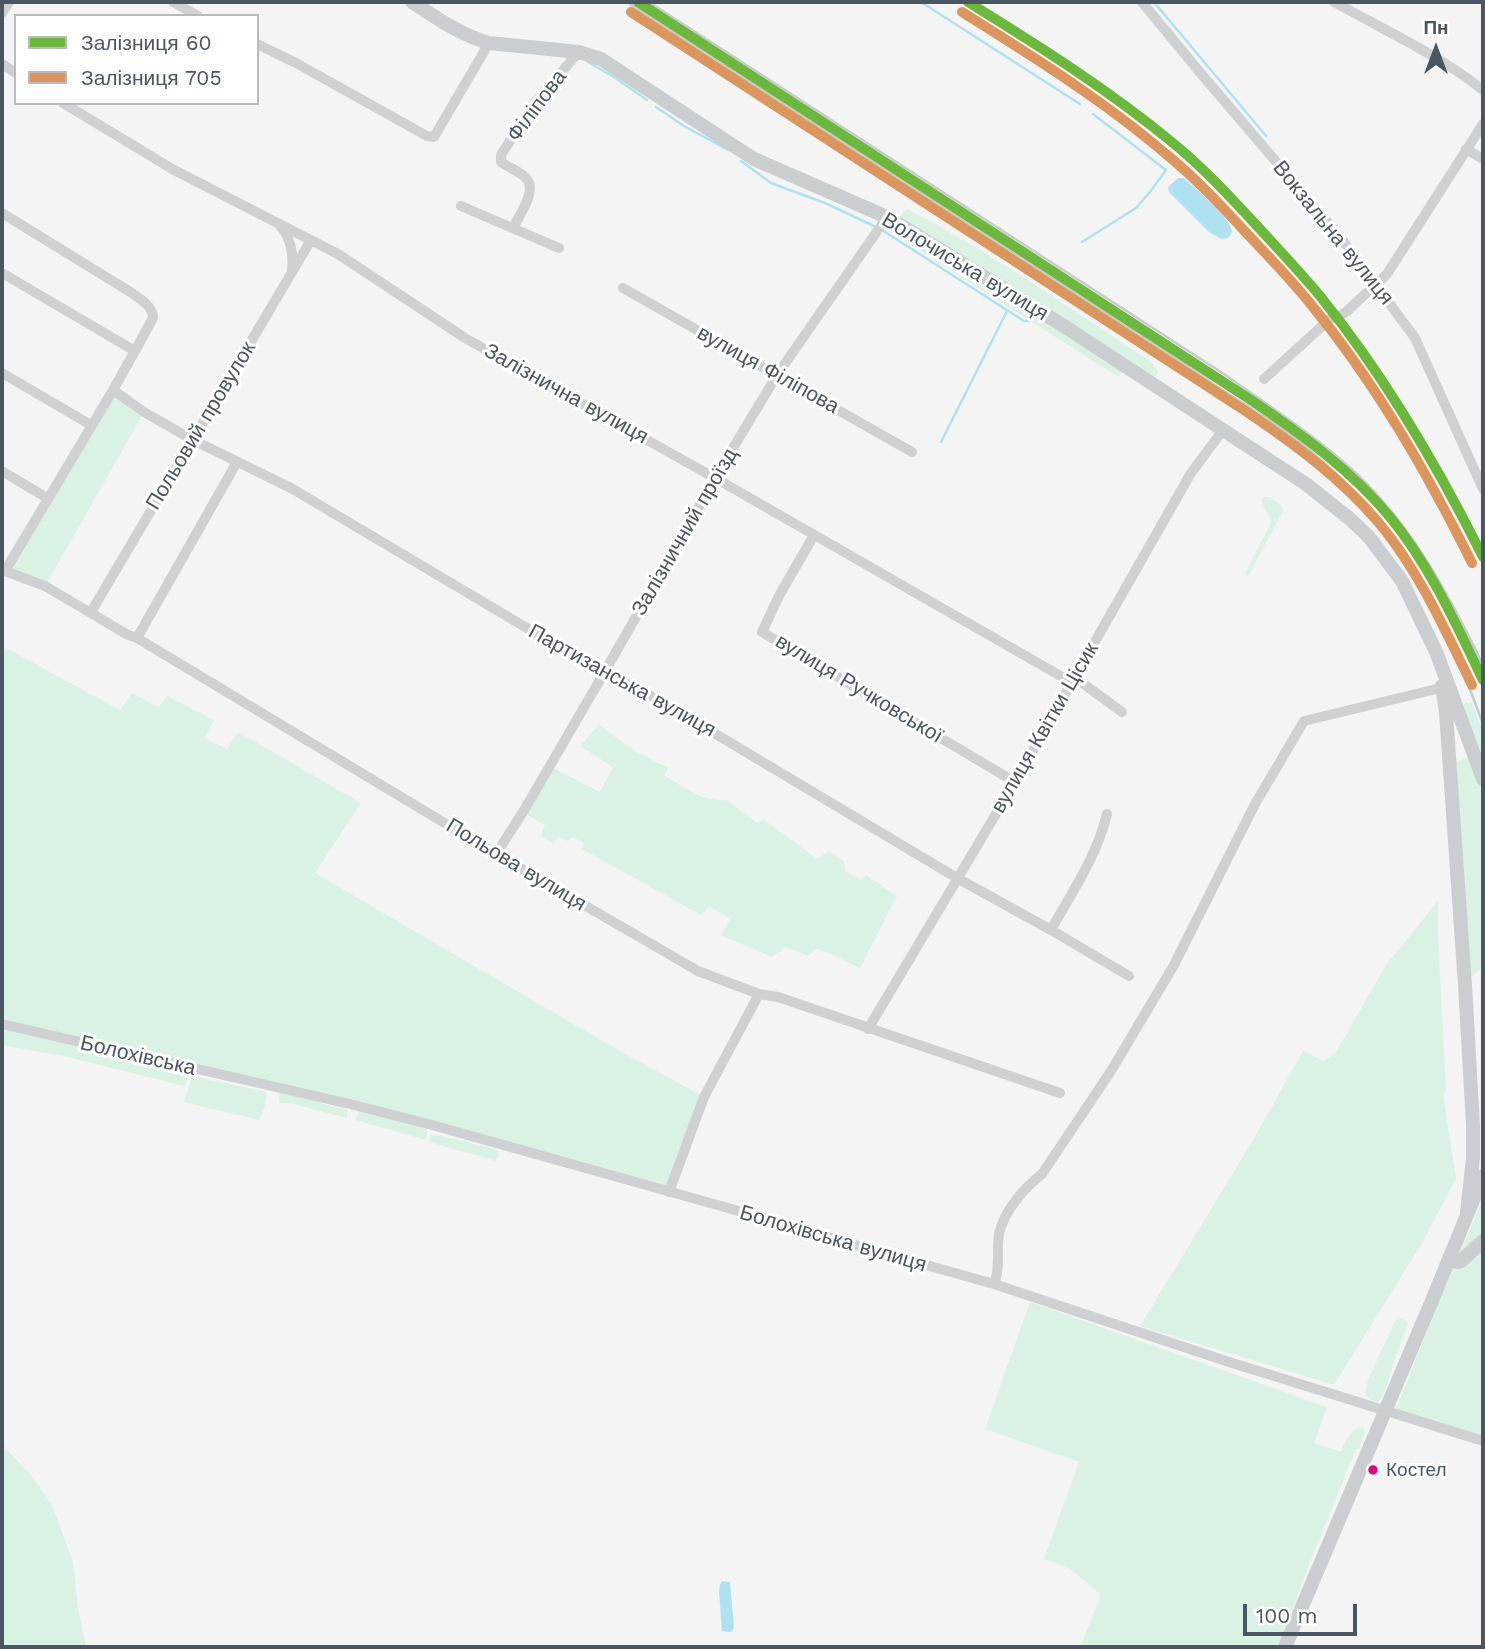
<!DOCTYPE html>
<meta charset="utf-8">
<style>
body{margin:0}
#map{position:relative;width:1485px;height:1649px;overflow:hidden;background:#f4f4f4;font-family:"Work Sans",sans-serif}
canvas{display:block}
.frame{position:absolute;inset:0;border:4px solid #4a5661;pointer-events:none}
.legend{position:absolute;left:14px;top:14px;width:245px;height:91px;box-sizing:border-box;background:#fff;border:2px solid #b7bbc0;margin:0;padding:9px 12px;list-style:none;font-size:21px;color:#4a5661}
.legend li{display:flex;align-items:center;gap:14px;height:35px}
.legend b{width:35px;border:2px solid #b7bbc0}
.north{position:absolute;left:1401px;top:14px;width:70px;height:70px;-webkit-text-stroke:5px #fff;paint-order:stroke;rotate:0deg;font-size:19px;font-weight:700;line-height:28px;text-align:center;color:#4a5661}
.north::after{content:'';display:block;margin:auto;width:24px;height:32px;background:#4a5661;clip-path:polygon(50% 0,100% 100%,50% 72%,0 100%)}
.scale{position:absolute;left:1243px;top:1604px;width:114px;height:32px;box-sizing:border-box;border:4px solid #4a5661;border-top:0;padding-left:9px;font-size:21px;line-height:24px;white-space:nowrap;color:#4a5661;-webkit-text-stroke:5px #fff;paint-order:stroke}
</style>
<div id="map">
<canvas width="1485" height="1649"></canvas>
<div class="frame"></div>
<ul class="legend">
<li><b style="height:9px;background:#6ab83c"></b>Залізниця 60</li>
<li><b style="height:9px;background:#db955d"></b>Залізниця 705</li>
</ul>
<div class="north">Пн</div>
<div class="scale">100 m</div>
</div>
<script>
const context = document.querySelector('canvas').getContext('2d');
context.lineJoin = 'round';
function paint(path, color) { context.fillStyle = color; context.fill(path, 'evenodd'); }
function stroke(path, color, width, dash) { context.strokeStyle = color; context.lineWidth = width; context.lineCap = dash ? 'butt' : 'round'; context.setLineDash(dash || []); context.stroke(path); }
function write(font, color, halo, rows, align = 'center') {
  context.font = font + ' "Work Sans",sans-serif'; context.lineWidth = 6; context.setLineDash([]); context.textBaseline = 'middle'; context.strokeStyle = halo; context.fillStyle = color; for (const [text, x, y, turn = 0] of rows) {
    context.save(); context.translate(x, y); context.rotate((+turn || 0) * Math.PI / 180); context.textAlign = isNaN(turn) ? turn : align; if (halo) context.strokeText(text, 0, 0); context.fillText(text, 0, 0); context.restore();
  }
}
paint(new Path2D(`
 M907 209C993 253 1072 310 1153 363L1158 372 1156 376 1150 377 900 218 902 213Z
 M898 229 1123 368V373L1117 376 895 235V231Z
 M113 390 144 412 45 586 5 571Z
 M1264 497H1270L1281 505 1283 511 1249 575 1246 576 1245 573 1270 525V518L1262 503 1261 500Z
 M2 646 120 710 132 693 159 707 167 696 214 720 204 738 227 749 238 732 361 803 315 873 611 1046 704 1097 669 1192 551 1159 189 1068 185 1086 68 1057 2 1045Z
 M1471 702 1483 731V958C1483 966 1480 971 1474 975L1469 974 1454 765 1459 761 1474 755 1456 707Z
 M599 725 635 751 668 768 664 775C685 788 702 802 727 800L757 823 763 819 817 859 829 851 844 861 845 871 861 880 866 875 897 896 860 968 817 948 808 956 786 947 772 957 721 935 730 919 709 906 701 915 582 849 584 843 572 837 568 841 558 837 553 843 541 836 545 825 523 812 549 766 600 792 613 767 580 746Z
 M1438 901V939L1446 1089 1443 1094 1456 1179 1422 1243 1334 1385 1140 1326 1252 1142 1303 1051 1324 1061 1336 1052 1386 965Z
 M192 1076 267 1092 265 1107 259 1120 184 1102Z
 M279 1092 348 1110 347 1118 294 1104 279 1103Z
 M359 1110 427 1129 426 1140 356 1120Z
 M431 1135 442 1136 496 1149 499 1154 496 1161 429 1142Z
 M1483 1199V1445L1393 1417 1437 1306Z
 M1030 1302 1327 1407 1314 1443 1341 1452C1346 1441 1349 1430 1362 1427L1365 1432 1359 1449H1356L1309 1565 1278 1647H1080L1101 1595 1069 1568 1044 1559 1079 1462 985 1429Z
 M1402 1318 1408 1322C1404 1337 1398 1350 1393 1365 1388 1380 1388 1388 1378 1402L1371 1400 1365 1394 1368 1380 1395 1321Z
 M2 1444 30 1474 51 1503 73 1562 78 1609 86 1647H2Z`), '#d9f2e3');
paint(new Path2D(`
 M1178 178H1184C1194 187 1228 216 1231 228 1233 233 1231 234 1228 238L1221 239 1209 232 1169 192 1168 187Z
 M722 1581 730 1582 734 1628 731 1632 722 1631 719 1591 720 1585Z`), '#aee2f0');
stroke(new Path2D(`
 M921 2 1080 104
 M1154 2 1266 136
 M588 62 614 77 647 100
 M656 107 684 126 728 150
 M741 161 771 183 825 203 874 226
 M882 230 1024 321H1029L1035 317
 M1082 242 1136 208 1150 192 1166 170 1093 114
 M941 442 1007 311`), '#aee2f0', 2.5);
stroke(new Path2D(`
 M173 2 198 16
 M1142 2 1198 70 1341 238 1415 338 1483 489
 M1334 2C1384 30 1439 55 1483 90
 M2 13 9 2
 M257 44 296 63 427 136 434 137 489 43
 M2 64 16 73
 M63 103 174 170 338 254 465 338 715 478 1071 682
 M1466 149 1483 159
 M461 206 559 248
 M2 213 132 293C141 300 153 306 153 318L135 351
 M280 226C290 236 294 254 292 269
 M513 228C519 215 539 189 525 177 519 171 509 168 501 162V155L535 102 579 52
 M2 273 135 351 113 390 5 571
 M623 288 912 452
 M2 373 91 425
 M1264 379 1331 318H1337L1347 311 1387 274 1483 124
 M113 390 144 412 193 440 291 488 611 678 633 686 667 705 957 878 1051 930 1129 976
 M2 471 47 498
 M814 535 780 594 762 632 1015 782
 M2 570 45 586 128 635 137 638 496 854 698 971 759 994 778 997 1060 1093
 M91 612 311 240
 M137 638 237 462
 M1074 677 1122 712
 M496 854 523 812 604 673 715 478 777 375 887 217
 M1051 930C1072 892 1097 856 1107 814
 M2 1024 354 1105 432 1125 771 1220 862 1247 994 1284 1226 1361 1483 1441
 M868 1029 1015 782 1191 473 1223 430
 M669 1192 704 1097 759 994
 M994 1284C1001 1268 996 1251 999 1234 1004 1211 1024 1188 1042 1174L1111 1071 1174 965 1255 804 1304 721 1449 686`), '#ced0d2', 10);
stroke(new Path2D(`
 M412 2C437 18 460 35 489 43L579 52 601 59 754 159 887 217 1067 328 1223 430 1306 484 1350 519 1369 537 1402 581 1437 654 1483 779
 M1442 686 1446 713 1465 985 1473 1125V1158L1467 1212
 M1449 1259 1458 1262 1461 1261 1483 1241
 M1285 1647 1431 1303 1483 1176`), '#caced1', 14);
stroke(new Path2D(`
 M627 2C777 99 927 196 1076 294 1125 325 1173 356 1221 389 1241 402 1263 415 1283 430 1320 456 1354 489 1383 524 1431 581 1457 655 1483 724
 M649 2 1224 374C1269 406 1316 436 1357 474 1414 529 1449 595 1483 665`), '#c9cacc', 2.5);
stroke(new Path2D(`
 M638 2 1251 400C1301 434 1351 470 1390 517 1430 566 1456 624 1483 680
 M968 2C1039 46 1109 90 1173 143 1205 169 1232 199 1260 229 1280 251 1301 273 1320 296 1385 376 1437 465 1483 557`), '#6ab83c', 10);
stroke(new Path2D(`
 M631 12 1244 410C1293 443 1341 478 1379 523 1419 571 1445 630 1472 685
 M962 12C1032 56 1103 100 1166 154 1198 180 1225 210 1253 240 1272 260 1292 281 1309 302 1375 382 1426 471 1472 563`), '#db955d', 10);
for (const [x, y, r, color] of [
 [1373,1470,6,"#e5007d"]
]) { const dot = new Path2D(); dot.arc(x, y, r, 0, 2 * Math.PI); context.fillStyle = color; context.fill(dot); stroke(dot, '#fff', 2.5); }
write('19px', '#4a5661', '#fff', [
 ["Костел",1386,1470]
], 'left');
write('21px', '#4a5661', '#fff', [
 ["Філіпова",537,106,-53],
 ["Вокзальна вулиця",1333,233,51],
 ["Волочиська вулиця",965,267,31],
 ["вулиця Філіпова",768,370,29],
 ["Залізнична вулиця",566,394,29],
 ["Польовий провулок",201,426,-59],
 ["Залізничний проїзд",685,532,-60],
 ["Партизанська вулиця",622,681,29],
 ["вулиця Ручковської",859,689,31],
 ["вулиця Квітки Цісик",1045,728,-60],
 ["Польова вулиця",516,865,31],
 ["Болохівська",138,1056,13],
 ["Болохівська вулиця",833,1239,16]
]);
</script>
